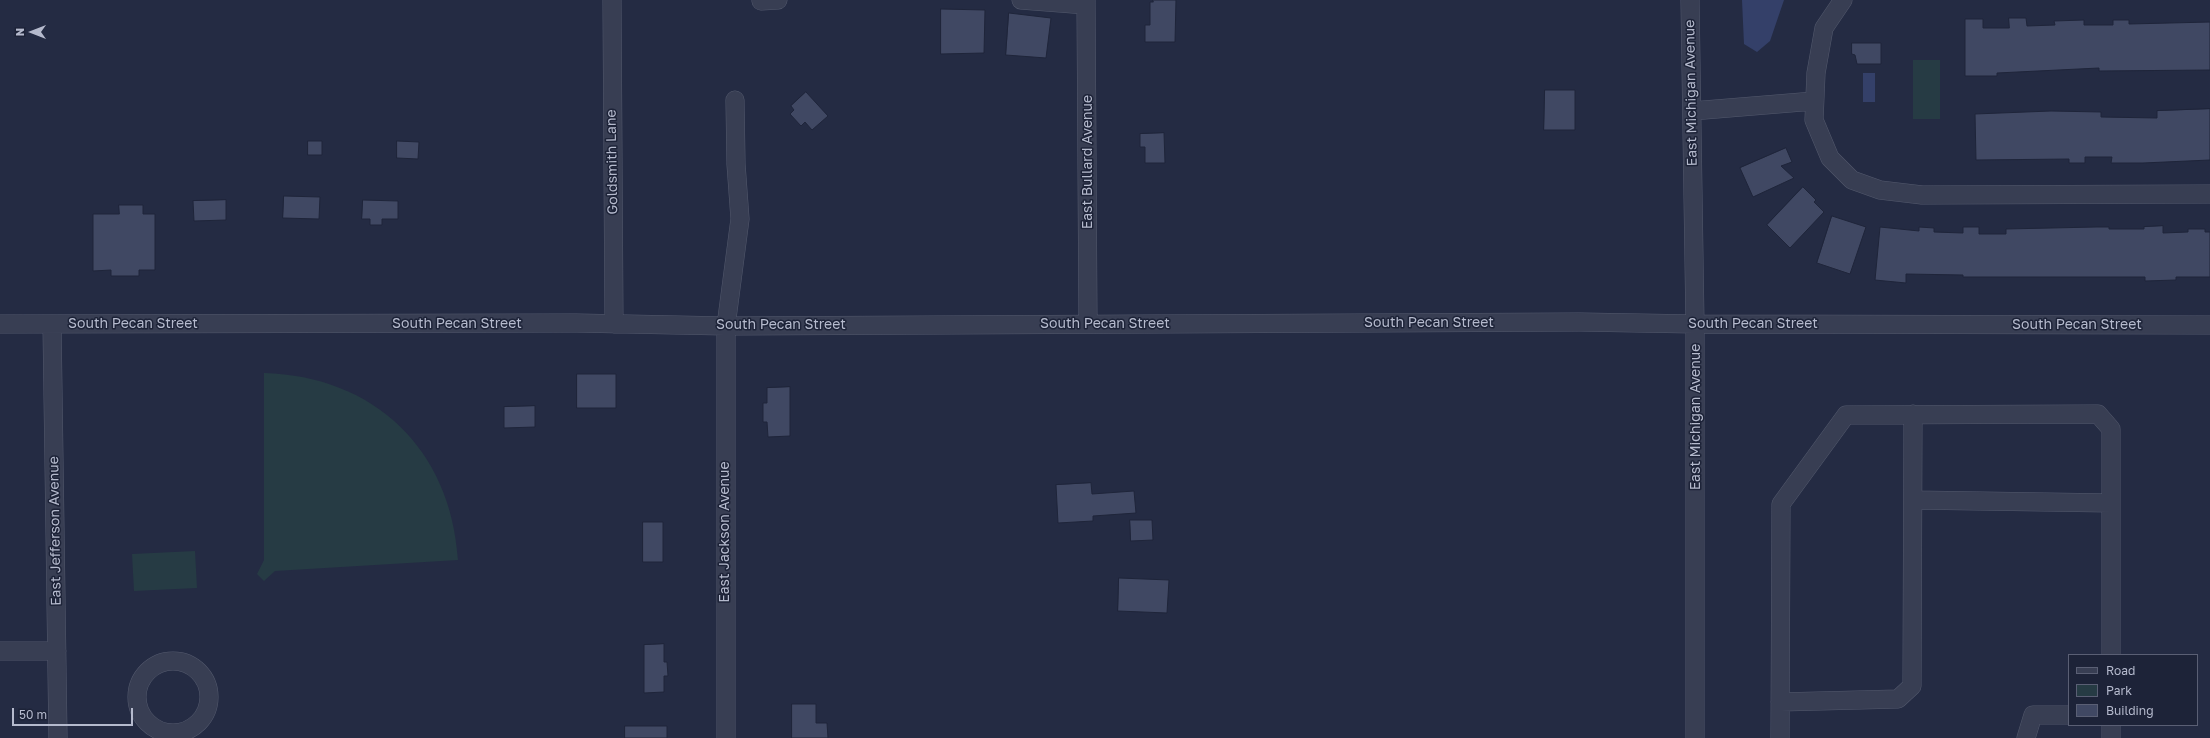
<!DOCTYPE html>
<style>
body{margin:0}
#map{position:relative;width:2210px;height:738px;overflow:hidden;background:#242b43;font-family:"Golos Text",sans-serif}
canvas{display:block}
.legend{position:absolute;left:2068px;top:654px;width:130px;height:72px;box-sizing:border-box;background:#1d2338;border:1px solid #5a5f74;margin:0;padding:5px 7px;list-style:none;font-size:12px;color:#b5bacd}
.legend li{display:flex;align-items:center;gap:8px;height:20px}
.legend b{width:20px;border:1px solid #5a5f74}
.north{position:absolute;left:12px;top:12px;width:40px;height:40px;-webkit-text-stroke:3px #1d2338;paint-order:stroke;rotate:270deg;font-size:11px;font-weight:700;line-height:16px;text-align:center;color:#b5bacd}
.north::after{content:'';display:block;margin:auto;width:14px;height:18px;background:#b5bacd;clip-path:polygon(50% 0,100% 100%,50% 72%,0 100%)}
.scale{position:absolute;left:12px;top:708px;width:121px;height:18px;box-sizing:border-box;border:2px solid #b5bacd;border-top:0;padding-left:5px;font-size:12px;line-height:14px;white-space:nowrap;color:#b5bacd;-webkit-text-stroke:3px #1d2338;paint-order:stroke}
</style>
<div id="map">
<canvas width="2210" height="738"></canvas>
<ul class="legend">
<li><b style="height:5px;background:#383e53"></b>Road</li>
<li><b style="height:11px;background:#263b44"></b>Park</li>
<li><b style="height:11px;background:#404863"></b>Building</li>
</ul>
<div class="north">N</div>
<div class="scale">50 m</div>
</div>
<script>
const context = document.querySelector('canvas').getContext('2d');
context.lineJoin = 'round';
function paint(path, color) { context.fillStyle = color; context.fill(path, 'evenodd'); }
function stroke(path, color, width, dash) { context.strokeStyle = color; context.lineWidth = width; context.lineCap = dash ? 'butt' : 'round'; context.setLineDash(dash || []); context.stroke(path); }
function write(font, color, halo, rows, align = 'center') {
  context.font = font + ' "Golos Text",sans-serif'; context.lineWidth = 3; context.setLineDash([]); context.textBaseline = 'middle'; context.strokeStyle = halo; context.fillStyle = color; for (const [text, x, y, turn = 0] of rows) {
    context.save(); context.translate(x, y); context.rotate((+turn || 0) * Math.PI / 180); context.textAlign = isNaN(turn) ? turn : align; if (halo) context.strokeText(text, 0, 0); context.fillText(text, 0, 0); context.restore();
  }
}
paint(new Path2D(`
 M1940 60V119H1913V60Z
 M264 373C374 376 451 449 458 560L275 571 264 581 257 574 264 560Z
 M195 551 197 588 134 591 132 554Z`), '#263b44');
paint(new Path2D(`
 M1742 0H1784L1770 41 1757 52 1744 44Z
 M1863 73H1875V102H1863Z`), '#344069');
const building = new Path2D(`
 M1153 0H1176L1175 42H1145V25H1150V2H1153Z
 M941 9 985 10 984 53 941 54Z
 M1009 13 1051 18 1046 58 1006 55Z
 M2009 18H2026L2027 26 2055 25 2054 21 2084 20V25H2113V20H2129V24L2210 22V70L2099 71V68L1997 73V76H1965V19H1983V28H2009Z
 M1852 43H1881V64H1857L1855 55 1852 54Z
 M1545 90H1575V130H1544Z
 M806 92 828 116 812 130 805 122 801 126 790 114 794 110 791 106Z
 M2210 109V160L2143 163H2111L2112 157H2085V163H2069V159L1976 160 1975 114 2051 111 2101 112V117L2157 118V111Z
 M1164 133 1165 163H1145V147H1140V134Z
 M308 141H322V155H308Z
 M397 141 419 142 418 159 397 158Z
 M1786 148 1792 162 1781 166 1794 178 1753 197 1740 168Z
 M1803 187 1816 200 1814 202 1824 212 1790 248 1767 225Z
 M284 196 320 197 319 219 283 218Z
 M226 200V220L194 221 193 201Z
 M363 200 398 201V219H382V225H370V219H362Z
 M119 205H143V214H155V270H139V276H111V270L93 271V214H119Z
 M1832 216 1866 227 1850 274 1817 263Z
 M2163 226V233L2188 232V229H2205V232H2210V277H2176V280L2145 281V277H1963V275L1906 274V283L1875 280 1880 227 1919 231V227L1934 228V232L1963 233V227H1979V234H2006V229L2096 227H2109V229H2144V227Z
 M577 374H616V408H577Z
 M790 387V436L768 437 767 422H763V403H767V388Z
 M535 406V427L504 428V407Z
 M1091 483 1092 494 1134 491 1136 513 1093 516V521L1058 523 1056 485Z
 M1130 520H1152L1153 540 1131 541Z
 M643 522H663V562H643Z
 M1119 578 1169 580 1167 613 1118 611Z
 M664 644V662H667L668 676H664V692L644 693V645Z
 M792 704H816V723H827L828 738H792Z
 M625 726H667V738H625Z`);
paint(building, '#404863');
stroke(building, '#1f253a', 1);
const minor = new Path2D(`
 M612 0 614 324
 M1021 0 1086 5
 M1086 0 1088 324
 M1690 0 1695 324V738
 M1843 0 1824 28 1816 73 1814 120 1830 158 1852 180 1880 190 1922 195 2210 194
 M761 1 778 0
 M1692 111 1814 101
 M0 324 576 323 726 326 1580 322 1695 324 2210 325
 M52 324 58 738
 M1913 500 2111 503
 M0 651H57
 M137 697a36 36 0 1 1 72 0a36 36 0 1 1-72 0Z
 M1780 702 1898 699 1912 686 1913 414
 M2111 725V738
 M726 738V326L740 219 736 164 735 100
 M1780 738 1781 504 1846 415 2098 414 2111 429V655
 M2026 738 2033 715H2069`);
stroke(minor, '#53596d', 19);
stroke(minor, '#383e53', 18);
write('14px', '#b5bacd', '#1d2338', [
 ["East Michigan Avenue",1691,93,-91],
 ["Goldsmith Lane",612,162,-91],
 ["East Bullard Avenue",1088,162,-90],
 ["South Pecan Street",1429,323],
 ["South Pecan Street",133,324],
 ["South Pecan Street",457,324],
 ["South Pecan Street",1105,324],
 ["South Pecan Street",1753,324],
 ["South Pecan Street",781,325],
 ["South Pecan Street",2077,325],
 ["East Michigan Avenue",1696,417,-90],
 ["East Jefferson Avenue",55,531,-91],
 ["East Jackson Avenue",725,532,-90]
]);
</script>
